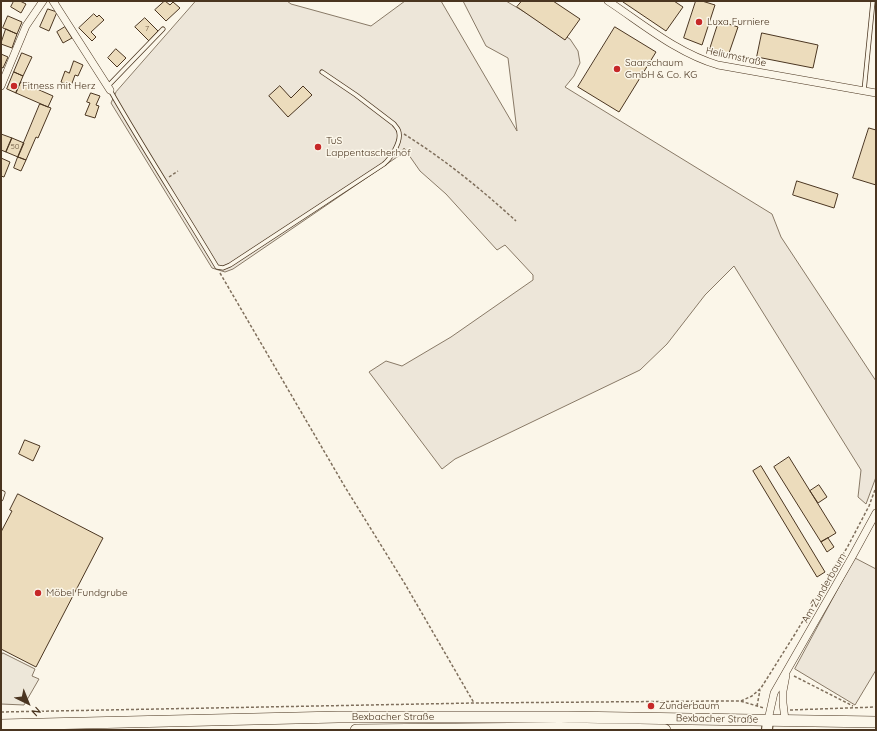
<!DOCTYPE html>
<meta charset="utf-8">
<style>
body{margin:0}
#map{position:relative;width:877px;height:731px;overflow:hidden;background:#fbf6e9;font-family:Quicksand,sans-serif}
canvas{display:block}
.frame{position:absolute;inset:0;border:2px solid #4a3520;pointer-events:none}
.north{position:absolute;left:8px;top:683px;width:40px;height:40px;-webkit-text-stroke:3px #fbf6e9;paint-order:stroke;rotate:137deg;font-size:11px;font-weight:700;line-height:16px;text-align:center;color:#4a3520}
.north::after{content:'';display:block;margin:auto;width:14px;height:18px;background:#4a3520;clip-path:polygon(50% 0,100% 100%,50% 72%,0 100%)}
</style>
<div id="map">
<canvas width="877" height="731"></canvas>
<div class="frame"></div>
<div class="north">N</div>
</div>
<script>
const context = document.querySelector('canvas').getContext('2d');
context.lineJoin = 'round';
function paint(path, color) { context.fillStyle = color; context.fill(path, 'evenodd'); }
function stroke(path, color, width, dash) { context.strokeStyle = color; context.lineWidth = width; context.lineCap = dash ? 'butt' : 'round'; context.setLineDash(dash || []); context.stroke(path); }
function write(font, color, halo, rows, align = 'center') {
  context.font = font + ' Quicksand,sans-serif'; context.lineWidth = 3; context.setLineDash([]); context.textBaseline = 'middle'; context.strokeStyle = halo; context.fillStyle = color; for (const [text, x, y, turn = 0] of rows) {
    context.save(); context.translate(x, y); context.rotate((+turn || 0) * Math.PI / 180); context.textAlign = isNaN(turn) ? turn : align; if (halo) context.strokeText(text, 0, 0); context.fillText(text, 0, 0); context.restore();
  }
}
const green = new Path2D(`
 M196 1H287L291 4 371 26 405 1H441L517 131 508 58 486 46 463 1H506L570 39 578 51 580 63 574 76 565 87 772 214 781 237 876 381V477L866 504 858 497 861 470 734 266 705 295 667 344 640 370 455 459 442 469 369 372 386 361 402 366 451 337 533 280V275L505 245 497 250 446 194 420 171 404 148 400 155 233 269 225 272 212 268 111 103 116 92Z
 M855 558 876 569V670L855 705 795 669Z`);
paint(green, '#ede6d9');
stroke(green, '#887966', 1);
const parking = new Path2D(`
 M3 653 35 669 32 676 39 679 24 705 1 704V656Z`);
paint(parking, '#ede7d9');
stroke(parking, '#887966', 1);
const building = new Path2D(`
 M14 1H20L26 4 21 13 11 7Z
 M165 1 170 5 173 2 180 8 166 21 155 10Z
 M522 1H553L580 19 565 40 517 7Z
 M623 1H674L683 7 666 31 623 2Z
 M696 1H702L715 5 702 45 684 38Z
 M48 9 57 12 49 31 40 27Z
 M94 14 97 17 99 15 104 20 91 32 96 37 92 41 79 28Z
 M8 16 22 22 17 34 3 28Z
 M145 18 158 31 149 41 135 27Z
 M719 21 738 27 728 56 710 49Z
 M65 27 72 38 63 43 57 32Z
 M615 27 656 52 619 112 578 87Z
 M6 29 17 34 12 48 1 44Z
 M762 33 818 45 813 68 757 57Z
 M116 49 126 58 117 67 108 58Z
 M22 53 32 57 23 76 14 72Z
 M1 54 8 57 3 68 1 67Z
 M74 61 83 65 78 76 75 75 71 86 61 82 65 71 69 73Z
 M14 72 23 76 16 93 7 89Z
 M21 82 53 96 48 107 16 93Z
 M280 86 291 98 303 86 312 95 288 117 269 96Z
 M91 93 100 96 96 105 99 106 95 118 85 115 90 103 87 102Z
 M40 104 51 108 38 138 36 137 26 160 18 157Z
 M869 128 876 130V185L853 178Z
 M1 134 12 138 6 152 1 150Z
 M12 138 24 143 18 157 6 152Z
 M18 157 26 160 21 171 14 168Z
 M1 158 10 162 4 177 1 176Z
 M797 181 838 194 834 208 793 195Z
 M25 440 40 446 33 461 19 454Z
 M789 457 836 533 821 542 774 467Z
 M761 466 825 572 817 577 753 471Z
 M819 485 827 497 818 503 810 491Z
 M18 494 103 538 36 667 1 649V532L12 511 10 510Z
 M828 538 834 547 827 552 821 542Z`);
paint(building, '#ecdcbc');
stroke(building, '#4a3520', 1);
const lane = new Path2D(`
 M108 86 163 29
 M110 90C144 150 182 208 217 267L223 268 230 265 384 164C391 158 401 142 399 133 399 129 396 127 394 124L356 95 322 72
 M864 91 873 1
 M1 492 3 493 1 499`);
const street = new Path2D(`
 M53 1 110 90
 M608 1C643 24 677 53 718 65L876 93
 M1 86 26 26 43 1
 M768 720 774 693 852 557 876 513
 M785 720 783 703V691L786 675`);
const secondary = new Path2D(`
 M767 730 768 720`);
const primary = new Path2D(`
 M1 725 338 717H568L876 722
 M356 730 560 728 665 730`);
stroke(lane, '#4a3520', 5);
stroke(street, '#4a3520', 8);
stroke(secondary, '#4a3520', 12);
stroke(primary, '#4a3520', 12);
stroke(new Path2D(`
 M404 134C444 159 481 189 516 221
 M169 177 178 171
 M220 273 345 487 405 584 474 703
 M794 676 853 706
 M717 701 716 709H720
 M741 701 752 696 761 688 795 634 848 546 869 506 876 487
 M757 706 760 690
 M790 710 876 707
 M1 712 474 703 717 701H740L764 708`), '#7f6f5c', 1.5, [3, 2]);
stroke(lane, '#fbf6e9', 3.5);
stroke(street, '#fbf6e9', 7);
stroke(secondary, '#fbf6e9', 10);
stroke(primary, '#fbf6e9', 11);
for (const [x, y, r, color] of [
 [699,22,4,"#c62828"],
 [617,69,4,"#c62828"],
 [14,86,4,"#c62828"],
 [318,147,4,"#c62828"],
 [38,593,4,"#c62828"],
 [651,706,4,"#c62828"]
]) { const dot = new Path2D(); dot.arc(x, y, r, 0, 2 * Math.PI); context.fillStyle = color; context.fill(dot); stroke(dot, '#fbf6e9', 1.5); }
write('8px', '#725f47', null, [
 ["7",147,29],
 ["50",15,147]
]);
write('10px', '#4a3520', '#fbf6e9', [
 ["Luxa Furniere",707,22],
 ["Saarschaum",625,63],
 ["GmbH & Co. KG",625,75],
 ["Fitness mit Herz",22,86],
 ["TuS",326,141],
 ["Lappentascherhof",326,153],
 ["Möbel Fundgrube",46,593],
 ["Zunderbaum",659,706]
], 'left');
write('10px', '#4a3520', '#fbf6e9', [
 ["Heliumstraße",736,57,12],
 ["Am Zunderbaum",824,588,-60],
 ["Bexbacher Straße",393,717],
 ["Bexbacher Straße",717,719,1]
]);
</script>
